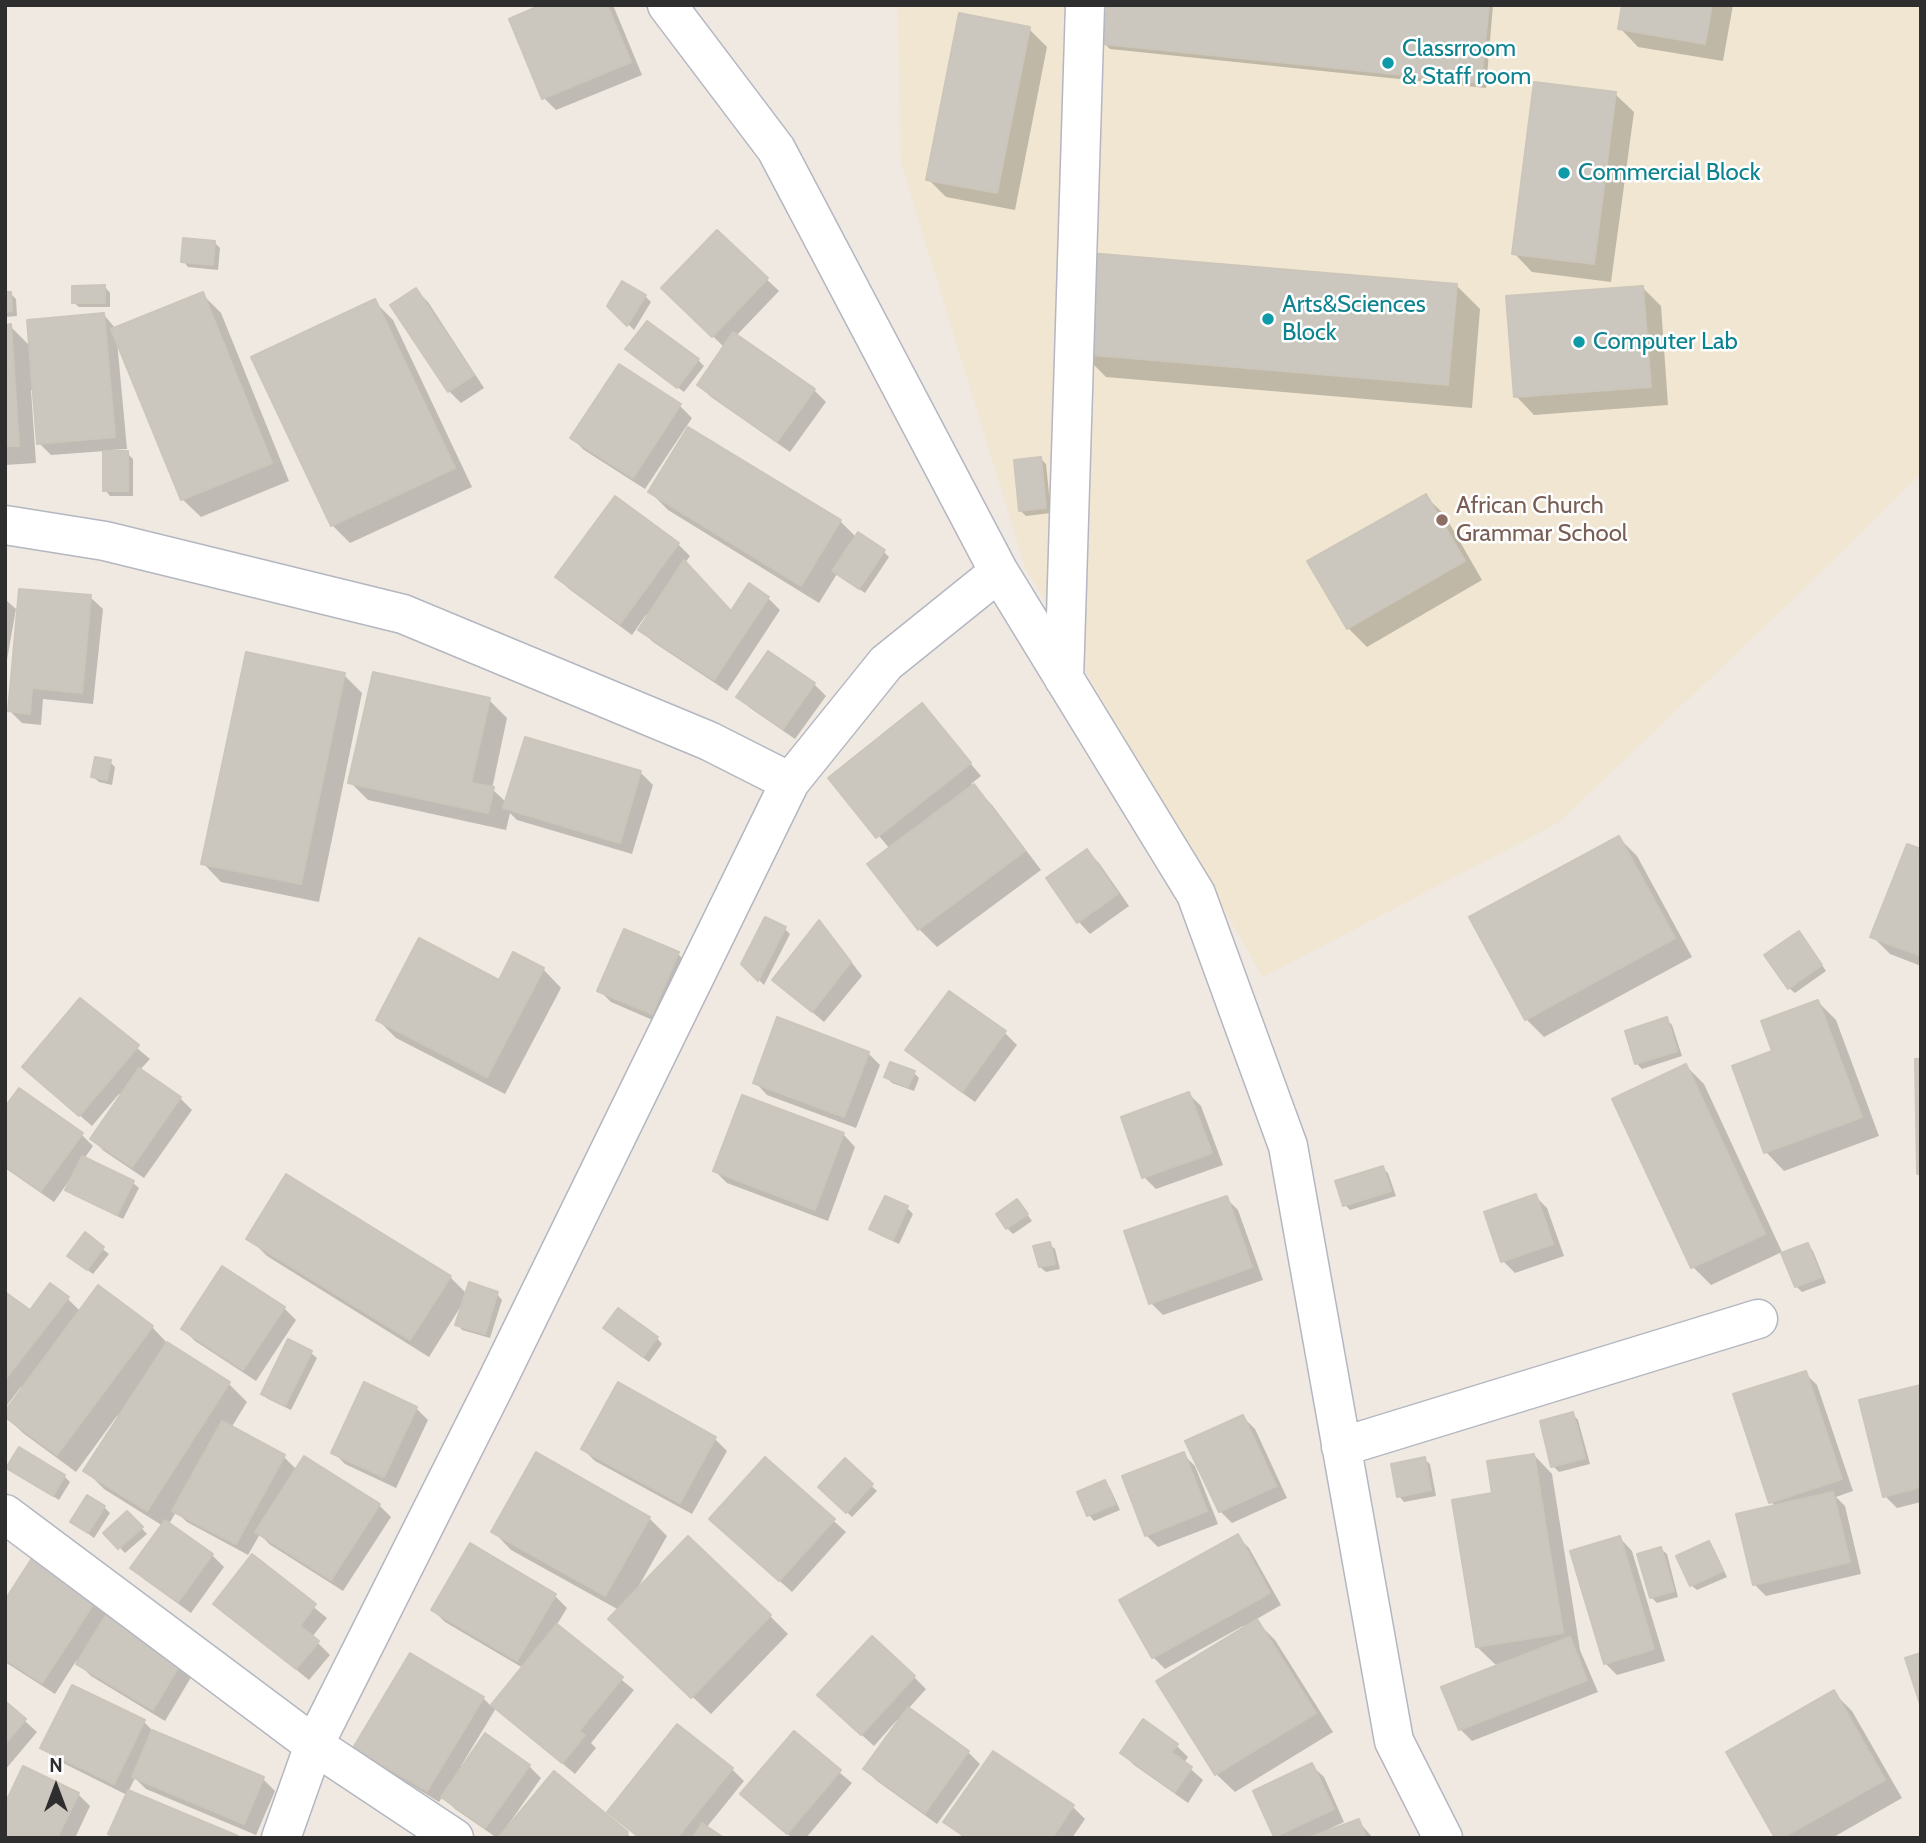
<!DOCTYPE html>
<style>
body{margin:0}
#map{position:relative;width:1926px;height:1843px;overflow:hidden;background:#efe9e1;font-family:Cabin,sans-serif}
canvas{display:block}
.frame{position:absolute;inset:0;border:7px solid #2e2e2e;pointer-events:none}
.north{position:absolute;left:21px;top:1752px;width:70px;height:70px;-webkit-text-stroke:5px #fff;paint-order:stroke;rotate:0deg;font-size:19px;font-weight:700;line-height:28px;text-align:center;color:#2e2e2e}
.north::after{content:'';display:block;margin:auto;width:24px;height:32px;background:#2e2e2e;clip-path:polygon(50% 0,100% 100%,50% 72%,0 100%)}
</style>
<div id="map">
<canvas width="1926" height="1843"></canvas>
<div class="frame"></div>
<div class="north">N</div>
</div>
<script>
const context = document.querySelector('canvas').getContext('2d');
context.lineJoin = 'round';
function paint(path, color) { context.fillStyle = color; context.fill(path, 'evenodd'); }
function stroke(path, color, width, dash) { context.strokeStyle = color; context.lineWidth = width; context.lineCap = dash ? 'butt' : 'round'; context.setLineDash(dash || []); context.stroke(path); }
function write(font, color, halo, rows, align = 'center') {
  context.font = font + ' Cabin,sans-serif'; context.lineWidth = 5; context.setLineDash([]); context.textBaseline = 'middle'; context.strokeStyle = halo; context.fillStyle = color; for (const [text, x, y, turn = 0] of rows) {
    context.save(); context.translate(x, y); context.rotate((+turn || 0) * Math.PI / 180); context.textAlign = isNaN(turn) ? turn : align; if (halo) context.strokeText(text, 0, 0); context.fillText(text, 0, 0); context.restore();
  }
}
paint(new Path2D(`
 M897 5H1921V473L1803 590 1558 823 1263 977 1025 567 901 163Z`), '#f0e6d1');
paint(new Path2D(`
 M546 5H613L642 75 556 110 544 98Z
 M1108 5H1493L1486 88 1110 49 1104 43Z
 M1623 5H1733L1723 61 1638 47 1620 28Z
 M1029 29 1047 47 1015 210 946 197 928 179Z
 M1615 94 1634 112 1611 282 1532 272 1514 253Z
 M717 232 779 291 736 336 814 390 826 402 790 452 711 397 699 385 725 348 663 288Z
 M214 242 220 248 218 270 188 267 183 261Z
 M1456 285 1480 309 1472 408 1106 377 1082 353Z
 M105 287 110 293V307H79L73 302Z
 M1643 288 1661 306 1668 405 1534 415 1516 396Z
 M416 290 428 302 484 388 461 403 449 391 393 305Z
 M10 293 16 299 17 316 5 317V294Z
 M202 294 221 313 289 481 201 517 182 499 117 341 127 449 110 450V453H127L133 459V496H110L105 490V451L51 455 39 443 35 390H31L36 463 5 465V327L10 326 31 347 104 315 116 329Z
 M645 296 651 302 634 330 609 305Z
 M375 302 393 320 472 487 350 543 332 525Z
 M633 354 698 360 704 366 684 392Z
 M619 366 680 406 692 418 645 489 584 450 572 438Z
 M1040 458 1046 464 1051 513 1026 516 1021 511Z
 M650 492 840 521 856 537 884 552 889 557 865 593 837 574 819 603 668 510Z
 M1425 496 1444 514 1482 580 1367 647 1348 628 1310 562Z
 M678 544 690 556 685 563 732 613 768 598 780 610 727 691 653 642 641 630 649 617 646 615 632 635 569 589 557 577Z
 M90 597 103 609 93 704 43 699 41 725 22 723 10 711Z
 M5 599 16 609 5 671Z
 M344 675 362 693 319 902 221 882 203 863Z
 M814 684 826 696 795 739 750 708 738 696Z
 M489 700 507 718 492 789 507 803 640 772 653 785 632 854 517 820 510 813 506 830 368 800 350 782Z
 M922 705 981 776 971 784 992 805 1041 870 937 947 919 929 869 864 890 849 830 778Z
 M110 762 115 767 112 785 99 782 93 777Z
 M1619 838 1637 856 1692 957 1544 1037 1526 1019Z
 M1087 851 1099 863 1129 906 1090 934 1078 921Z
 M1921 851V966L1890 954 1872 936Z
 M820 923 831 935 862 976 824 1022 774 980Z
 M785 929 790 934 764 985 743 964Z
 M1804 939 1826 971 1795 993 1789 988Z
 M678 954 690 966 664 1025 611 1002 599 990Z
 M543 969 561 988 505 1094 396 1038 378 1020Z
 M80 1000 150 1059 139 1071 180 1098 192 1110 144 1178 104 1151 92 1139 122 1096 119 1094 92 1126 24 1067Z
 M1818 1002 1836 1020 1879 1136 1784 1171 1766 1152 1734 1067 1774 1052Z
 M1666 1019 1672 1025 1682 1056 1642 1069 1636 1063Z
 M1005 1033 1017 1045 975 1102 920 1062 907 1050Z
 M868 1053 880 1065 856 1128 767 1095 755 1082Z
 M1686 1066 1704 1084 1782 1252 1711 1285 1693 1267Z
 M914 1073 919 1078 914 1091 892 1083 886 1077Z
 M1189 1094 1201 1106 1223 1165 1156 1189 1144 1177 1123 1118Z
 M5 1110 81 1134 93 1146 84 1159 133 1183 139 1188 123 1219 73 1195 68 1190 73 1179 71 1178 54 1202 5 1168Z
 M843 1134 855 1147 828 1221 727 1183 715 1171Z
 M1382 1168 1388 1173 1396 1196 1350 1210 1345 1205Z
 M1535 1196 1547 1208 1564 1256 1515 1273 1503 1261Z
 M886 1198 907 1208 913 1214 899 1244 877 1234 871 1229Z
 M1226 1198 1238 1210 1263 1280 1163 1315 1151 1303Z
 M1022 1207 1032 1221 1013 1234 1007 1228Z
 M85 1235 109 1254 93 1274 75 1261Z
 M249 1238 450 1277 467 1294H497L502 1300 490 1338 462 1330 457 1324 461 1306 429 1357 267 1256Z
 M1049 1244 1055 1249 1060 1269 1046 1272 1040 1267Z
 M1808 1245 1813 1251 1826 1283 1802 1292 1796 1286Z
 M5 1294 30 1313 67 1298 81 1312 152 1327 170 1346 229 1384 247 1402 231 1428 284 1457 297 1470 379 1505 391 1517 343 1591 269 1544 260 1534 248 1555 187 1522 176 1512 169 1524 212 1555 224 1567 191 1613 145 1580 132 1568 163 1526 104 1489 86 1471 120 1418 117 1416 76 1472 23 1433 5 1416 24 1389 21 1387 5 1408Z
 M284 1308 296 1320 256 1381 195 1341 183 1329Z
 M611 1334 657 1338 662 1344 649 1362Z
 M311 1353 317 1358 291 1410 268 1399 263 1394Z
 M1805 1373 1817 1385 1853 1491 1836 1497 1845 1506 1861 1574 1766 1596 1754 1584 1776 1507 1771 1502Z
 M619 1385 715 1439 727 1451 692 1514 595 1461 583 1449Z
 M1921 1387V1502L1897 1508 1885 1496Z
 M416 1408 428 1420 396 1488 345 1464 333 1452Z
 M1573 1414 1578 1420 1590 1464 1559 1472 1553 1466Z
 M1243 1417 1255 1429 1287 1498 1232 1523 1220 1511Z
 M1183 1454 1195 1466 1218 1524 1158 1547 1146 1535Z
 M1534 1455 1552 1474 1580 1650 1598 1692 1472 1741 1460 1729 1498 1667 1477 1647 1494 1495Z
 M1424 1459 1430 1464 1436 1496 1404 1502 1399 1496Z
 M766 1460 846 1532 792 1592 724 1531Z
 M845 1461 877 1491 852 1517 820 1487Z
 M8 1468 64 1476 70 1482 59 1500Z
 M1105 1482 1110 1488 1120 1510 1094 1521 1089 1515Z
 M104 1507 110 1513 94 1538 72 1522Z
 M127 1513 147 1534 125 1553 105 1533Z
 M649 1518 667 1536 636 1591 770 1616 788 1634 711 1714 628 1637 619 1610 511 1550 493 1531Z
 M1237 1536 1249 1548 1281 1605 1255 1620 1275 1640 1333 1732 1235 1792 1216 1774 1245 1629 1243 1626 1165 1669 1153 1657 1121 1600Z
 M1620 1538 1632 1551 1665 1661 1617 1675 1605 1663Z
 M1709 1543 1714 1549 1727 1577 1697 1590 1691 1585Z
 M471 1546 555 1596 567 1608 556 1626 634 1690 591 1743 596 1748 575 1774 496 1708 461 1766H529L541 1778 508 1825 510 1826 627 1833 631 1838H503L500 1835 497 1838 455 1809 443 1796 439 1802 368 1759 356 1747 483 1698 492 1707 523 1668 445 1622 433 1610Z
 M1661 1549 1667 1554 1678 1597 1657 1603 1651 1597Z
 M252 1557 327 1618 312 1637 330 1655 309 1680 215 1604Z
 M35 1558 109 1611 105 1617 193 1674 165 1721 91 1676 76 1661 55 1694 5 1662V1603Z
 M914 1677 926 1689 908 1709 968 1752 980 1764 937 1824 877 1781 865 1769 899 1722 897 1720 874 1746 831 1707Z
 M1834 1693 1852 1711 1902 1798 1832 1838H1777Z
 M5 1703 37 1732 5 1770Z
 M144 1722 156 1734 263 1779 275 1791 256 1835 146 1789 135 1778 128 1792 237 1838H115L110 1833 127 1795 55 1759 43 1747Z
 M794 1734 852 1783 806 1838H792L742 1794Z
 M1176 1745 1188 1757 1184 1763 1203 1780 1188 1803 1134 1765 1122 1753Z
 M1311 1765 1324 1777 1344 1822 1325 1831 1326 1833 1359 1822 1373 1838H1278L1276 1836Z
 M732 1769 744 1781 706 1828 721 1838H639L609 1812Z
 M78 1794 90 1806 75 1838H5Z
 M1073 1807 1085 1819 1072 1838H964L946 1822Z`), '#0003');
const building = new Path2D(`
 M541 5H607L631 62 542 99 509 19Z
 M1107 5H1489L1481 83 1103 44Z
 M1622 5H1712L1705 44 1618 29Z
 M959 13 1030 27 997 193 926 180Z
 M1534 82 1616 92 1594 264 1512 254Z
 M717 230 768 278 712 337 661 288Z
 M183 238 215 241 213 265 181 262Z
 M1089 253 1457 284 1448 385 1080 354Z
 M622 281 646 295 627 326 607 306Z
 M105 285V303H72V286Z
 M1643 286 1651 387 1514 397 1506 296Z
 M416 288 474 375 448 392 390 305Z
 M5 292H11L12 311 5 312Z
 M203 292 272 463 181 500 111 329Z
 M375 299 455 468 331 526 251 357Z
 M104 313 115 437 37 444 27 320Z
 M647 321 699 359 677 388 625 349Z
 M11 324 19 446H5V325Z
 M733 332 815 389 777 442 697 385Z
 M619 364 681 404 633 478 570 438Z
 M688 427 841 520 801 586 648 492Z
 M103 451H128V491H103Z
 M1041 457 1046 508 1019 511 1014 460Z
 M1426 494 1465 561 1347 629 1307 561Z
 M615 496 679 543 620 624 555 577Z
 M858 532 885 550 859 589 832 571Z
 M684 560 731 611 749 583 769 597 714 680 638 630Z
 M19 589 91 595 82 693 32 688 30 714 8 711Z
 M768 651 815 683 783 729 736 697Z
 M246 652 345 673 301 884 201 864Z
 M373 672 490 698 471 783 494 787 488 813 348 783Z
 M922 703 971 763 876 838 828 778Z
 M525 737 641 771 620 843 503 808Z
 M95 757 111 760 107 780 91 777Z
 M974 784 1025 851 918 930 867 864Z
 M1619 836 1675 938 1525 1020 1469 917Z
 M1907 844 1921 849V956L1870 937Z
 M1087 849 1118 894 1077 923 1046 878Z
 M765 917 786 927 758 981 741 964Z
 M819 920 851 962 812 1012 772 980Z
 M624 929 679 952 652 1014 597 991Z
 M1799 931 1822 965 1788 989 1764 955Z
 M419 938 499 980 513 952 544 968 487 1077 376 1020Z
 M949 991 1006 1031 962 1092 905 1050Z
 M80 998 139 1045 79 1116 22 1067Z
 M1818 1000 1862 1117 1764 1153 1732 1066 1772 1051 1761 1021Z
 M777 1017 869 1052 844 1117 753 1083Z
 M1667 1017 1677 1051 1635 1064 1625 1031Z
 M1915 1059H1921V1174H1917Z
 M890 1062 915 1071 908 1087 884 1077Z
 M1686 1064 1765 1234 1691 1268 1612 1099Z
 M139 1068 181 1097 132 1167 90 1139Z
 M19 1088 83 1133 41 1191 5 1166V1107Z
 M1189 1092 1212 1153 1142 1178 1121 1117Z
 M742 1095 844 1133 815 1210 713 1171Z
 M82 1156 134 1181 117 1215 65 1190Z
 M1383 1166 1391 1191 1343 1206 1335 1181Z
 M286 1174 451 1276 410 1340 246 1239Z
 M1536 1194 1553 1244 1501 1262 1484 1212Z
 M885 1196 908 1206 893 1240 869 1229Z
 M1227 1196 1252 1267 1149 1304 1124 1231Z
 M1017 1199 1028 1214 1006 1229 996 1214Z
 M85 1232 104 1247 87 1270 67 1256Z
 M1050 1242 1055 1264 1039 1267 1033 1246Z
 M1808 1243 1821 1277 1795 1287 1781 1253Z
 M222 1266 285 1307 243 1370 181 1329Z
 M469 1282 498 1292 485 1334 455 1325Z
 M50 1283 69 1297 5 1380V1292L30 1310Z
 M98 1285 153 1326 57 1455 5 1417V1411Z
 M618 1308 658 1337 643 1357 603 1328Z
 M288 1339 312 1351 285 1406 261 1394Z
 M167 1342 230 1382 147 1511 83 1471Z
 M1806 1371 1842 1479 1769 1503 1733 1394Z
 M364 1382 417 1407 384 1477 331 1453Z
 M618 1382 716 1437 680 1503 581 1449Z
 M1921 1385V1487L1883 1497 1859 1400Z
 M1573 1412 1585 1458 1551 1467 1540 1421Z
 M1243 1415 1276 1486 1219 1512 1185 1441Z
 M222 1421 285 1455 236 1544 172 1511Z
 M19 1447 65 1475 53 1496 6 1468Z
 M536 1452 650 1517 605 1596 491 1532Z
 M1184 1452 1207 1511 1145 1536 1122 1476Z
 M1534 1454 1563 1633 1476 1647 1452 1500 1492 1493 1487 1461Z
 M304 1456 380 1504 331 1580 255 1532Z
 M765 1457 835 1519 779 1581 709 1519Z
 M1425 1457 1431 1490 1397 1497 1391 1464Z
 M845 1458 873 1484 846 1513 818 1487Z
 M1105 1480 1115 1504 1087 1516 1077 1492Z
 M1833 1492 1850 1562 1753 1585 1736 1514Z
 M87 1495 105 1506 88 1533 70 1522Z
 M127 1511 143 1527 118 1549 103 1533Z
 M165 1520 213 1554 178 1602 130 1568Z
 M1238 1534 1270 1593 1152 1658 1119 1600Z
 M688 1536 771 1615 691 1698 608 1619Z
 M1620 1536 1654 1649 1604 1664 1570 1551Z
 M1709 1541 1723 1571 1690 1586 1676 1556Z
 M470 1543 556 1594 517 1661 431 1610Z
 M1661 1547 1674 1591 1650 1598 1637 1554Z
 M252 1554 316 1604 300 1626 319 1641 296 1669 213 1604Z
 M34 1555 98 1597 42 1683 5 1659V1600Z
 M106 1615 182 1661 153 1710 76 1664Z
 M1257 1619 1316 1713 1215 1775 1156 1681Z
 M557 1624 623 1677 579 1731 585 1735 562 1763 491 1705Z
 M872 1636 915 1676 861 1735 817 1695Z
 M1570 1637 1587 1680 1459 1730 1441 1687Z
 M410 1653 484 1697 427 1791 353 1748Z
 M1921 1653V1707L1905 1658Z
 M72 1685 145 1720 114 1784 40 1748Z
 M1834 1690 1885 1780 1782 1838H1775L1726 1752Z
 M5 1701 26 1719 5 1744Z
 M908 1707 969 1751 925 1813 863 1769Z
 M1143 1719 1178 1744 1171 1752 1192 1767 1175 1792 1120 1753Z
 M677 1724 733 1768 677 1838H640L607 1812Z
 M152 1730 264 1777 244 1824 132 1777Z
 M794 1731 841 1770 787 1834 740 1794Z
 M485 1733 530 1765 485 1828 441 1797Z
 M993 1751 1074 1805 1052 1838H967L943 1822Z
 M1312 1763 1334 1809 1274 1837 1253 1791Z
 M23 1766 79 1793 57 1838H5V1804Z
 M554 1771 628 1832 624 1838 499 1837Z
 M128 1790 238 1836 237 1838H118L108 1834Z
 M1359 1819 1366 1838H1308Z
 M702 1823 724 1838H693Z`);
paint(building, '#cbc7bf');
stroke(building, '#cbc5ba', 2);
const minor = new Path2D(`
 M5 525 105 541 403 614 709 741 790 782
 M999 572 1196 894 1288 1146 1394 1741 1443 1838
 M1064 679 1085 5
 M1341 1447 1758 1319
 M5 1514 314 1745 454 1838
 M281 1838 314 1745 494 1387 790 782 886 663 999 572 776 149 667 5`);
stroke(minor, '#b4b7c1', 41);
stroke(minor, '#fff', 38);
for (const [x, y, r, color] of [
 [1388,63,7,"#0f9aa8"],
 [1564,173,7,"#0f9aa8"],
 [1268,319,7,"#0f9aa8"],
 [1579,342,7,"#0f9aa8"],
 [1442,520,7,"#8d6e63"]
]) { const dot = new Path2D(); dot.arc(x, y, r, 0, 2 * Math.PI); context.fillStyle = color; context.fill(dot); stroke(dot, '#fff', 2.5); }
write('24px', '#0d838f', '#fff', [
 ["Classrroom",1402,49],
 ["& Staff room",1402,77],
 ["Commercial Block",1578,173],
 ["Arts&Sciences",1282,305],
 ["Block",1282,333],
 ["Computer Lab",1593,342]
], 'left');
write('24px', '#785e54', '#fff', [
 ["African Church",1456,506],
 ["Grammar School",1456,534]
], 'left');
</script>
